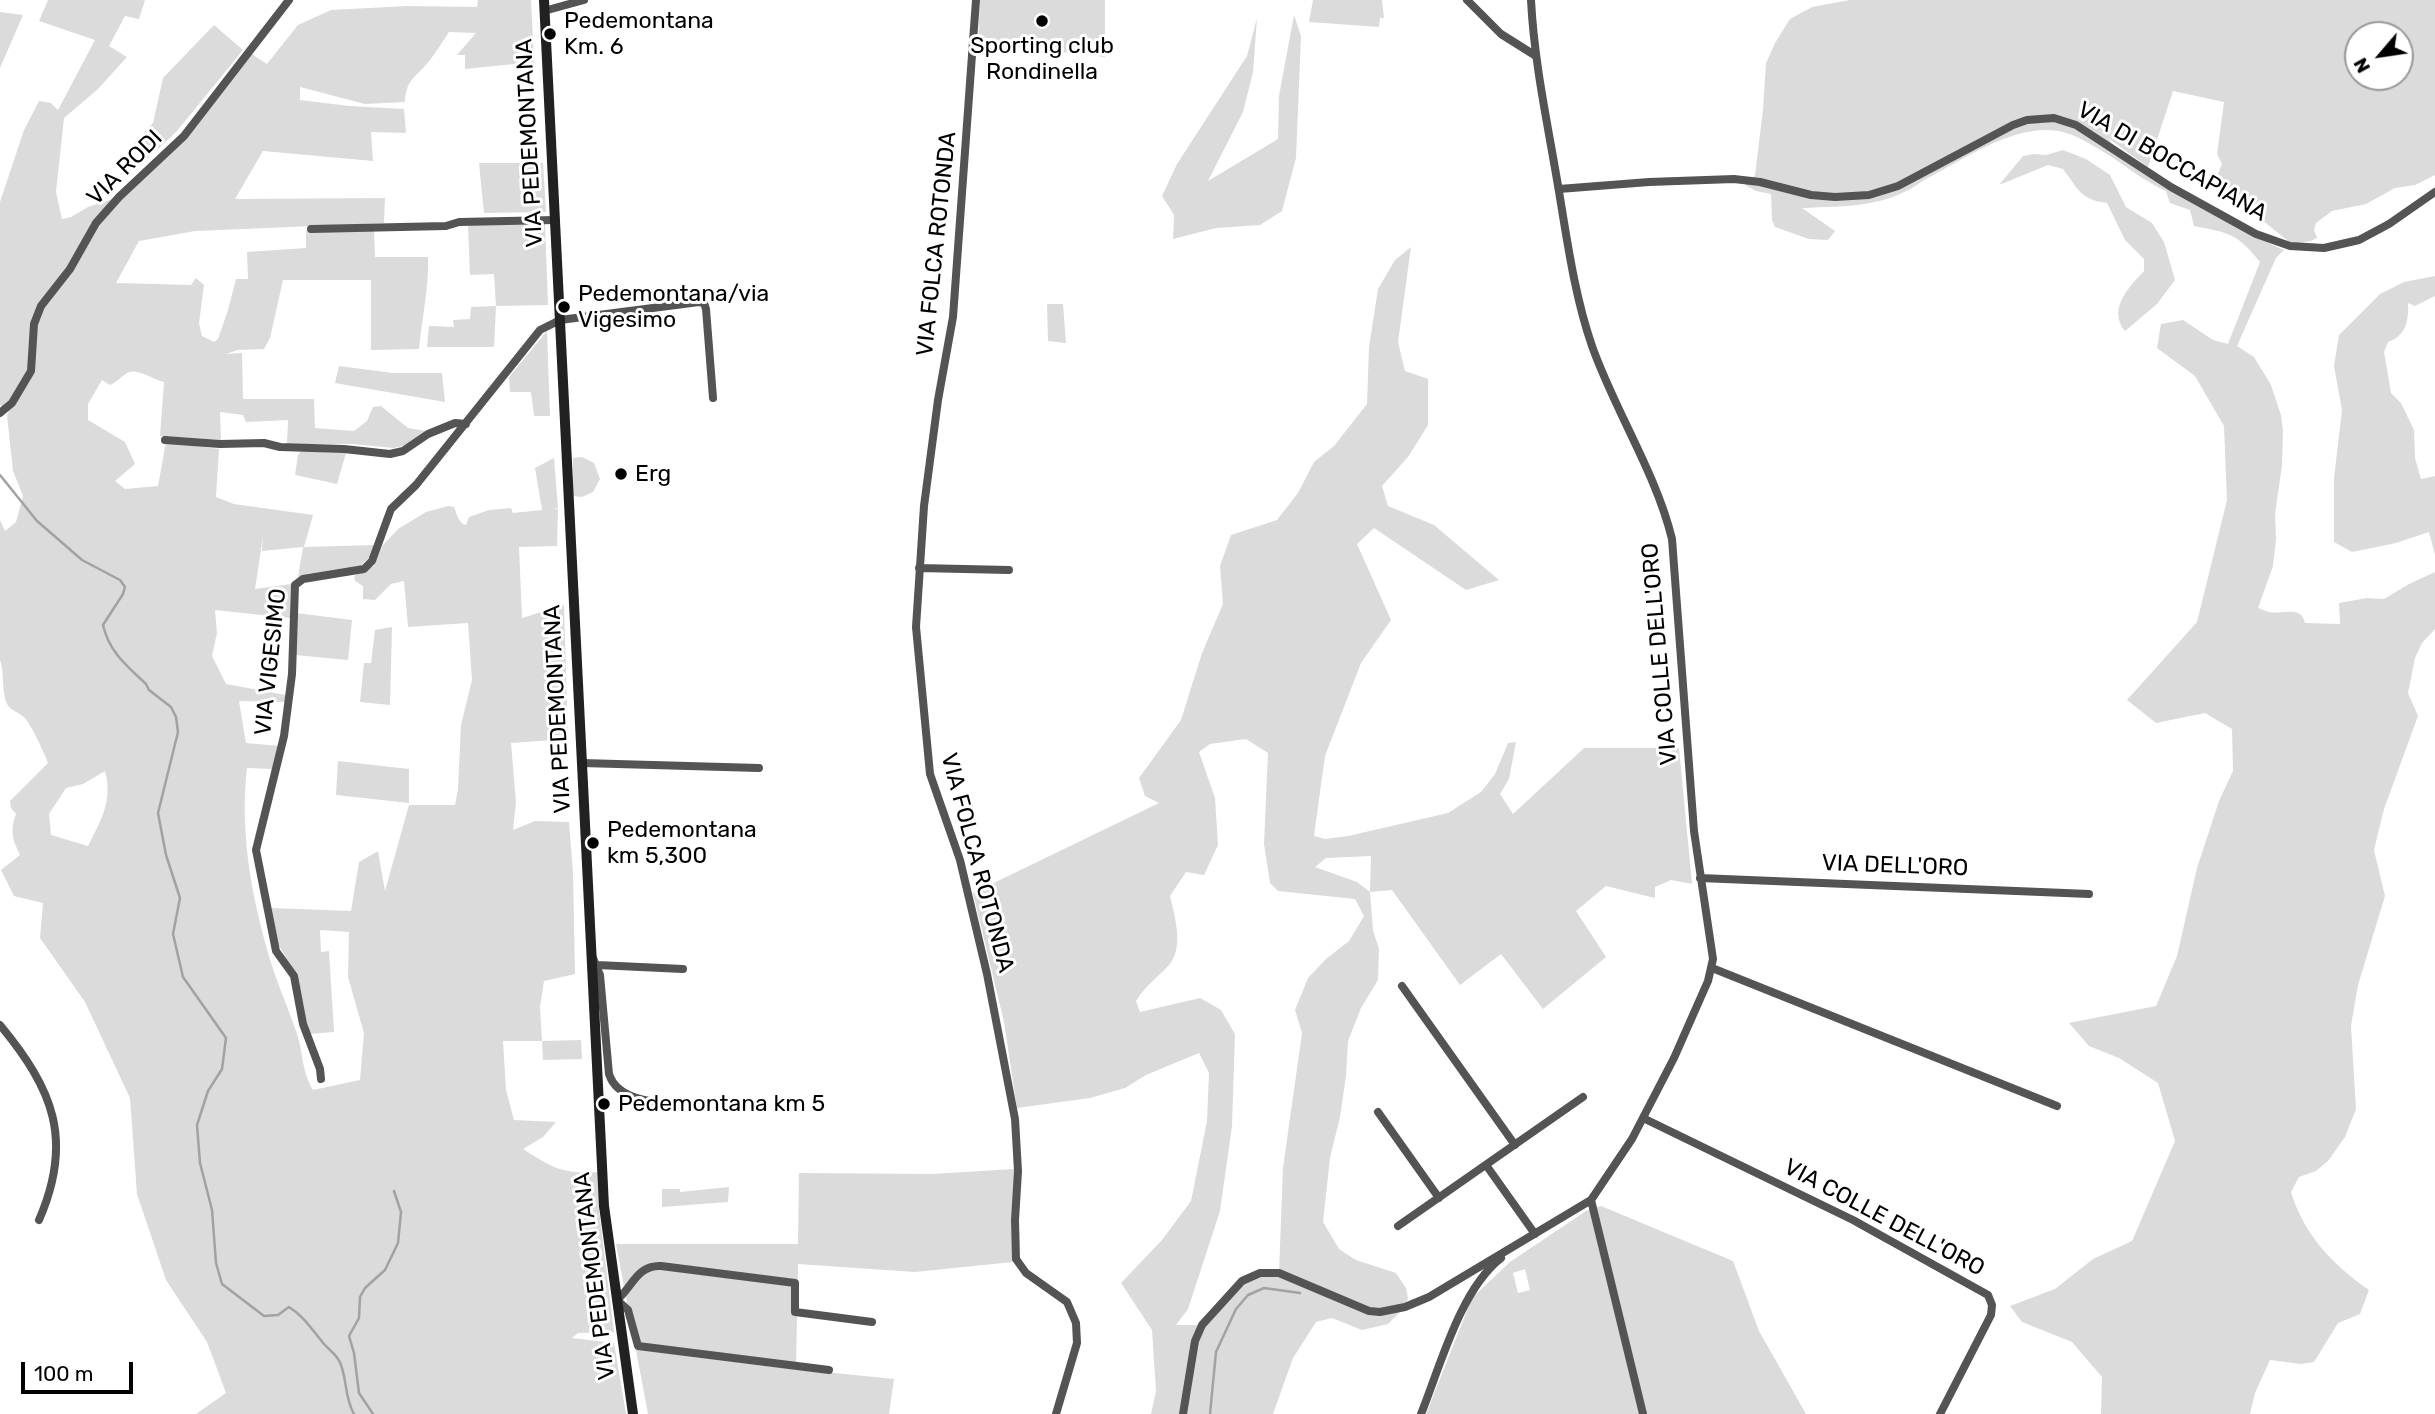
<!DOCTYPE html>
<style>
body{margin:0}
#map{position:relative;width:2435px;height:1414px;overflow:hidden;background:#fff;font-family:Rubik,sans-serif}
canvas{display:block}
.north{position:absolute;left:2344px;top:21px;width:70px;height:70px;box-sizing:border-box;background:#fff;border:2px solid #999;border-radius:50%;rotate:241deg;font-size:19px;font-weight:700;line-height:28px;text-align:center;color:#000}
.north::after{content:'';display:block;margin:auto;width:24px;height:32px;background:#000;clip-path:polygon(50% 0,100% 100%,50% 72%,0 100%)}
.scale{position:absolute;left:21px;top:1362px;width:112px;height:32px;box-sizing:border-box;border:4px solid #000;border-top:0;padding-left:9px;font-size:21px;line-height:24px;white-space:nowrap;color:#000;-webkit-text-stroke:5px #fff;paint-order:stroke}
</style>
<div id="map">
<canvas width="2435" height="1414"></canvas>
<div class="north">N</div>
<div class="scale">100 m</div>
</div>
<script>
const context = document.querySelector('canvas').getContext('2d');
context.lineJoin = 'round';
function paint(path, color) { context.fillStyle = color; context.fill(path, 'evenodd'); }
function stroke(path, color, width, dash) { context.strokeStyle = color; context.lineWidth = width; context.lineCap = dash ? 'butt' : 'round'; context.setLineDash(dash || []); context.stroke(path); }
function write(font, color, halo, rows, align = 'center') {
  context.font = font + ' Rubik,sans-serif'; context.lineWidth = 6; context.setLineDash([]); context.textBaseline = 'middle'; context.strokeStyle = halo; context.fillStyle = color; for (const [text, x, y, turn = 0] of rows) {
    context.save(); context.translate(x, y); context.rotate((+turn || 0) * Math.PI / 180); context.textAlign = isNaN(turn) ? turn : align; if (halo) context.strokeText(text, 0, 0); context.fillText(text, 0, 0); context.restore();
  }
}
paint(new Path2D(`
 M48 0H145L139 19 125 16 109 46 127 57 98 89 64 118 56 192 62 219 71 217 88 207 119 197 184 136 250 53 267 64 298 25 331 10 407 6 477 7 478 0H531L534 62 465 69V55H457L476 33 449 32C443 41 437 51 430 60 417 77 406 78 405 102L365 104 300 87V100L349 106 404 109 406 133 371 132 373 161 263 151 235 199 385 198 384 223 195 231 139 241 116 283 191 285 196 278 204 285 199 323 202 336 214 342 218 339 228 310 236 279H248L247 252 306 248V231L374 229 375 257H428C429 288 422 318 419 349L371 350V280H283L270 338 264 349 238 350 226 354 242 353 243 399H314L315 428 354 431 367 421 373 407 381 406 408 428 426 431 407 445 393 448 353 444H287L288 420 246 422 243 415 220 412 221 440 160 436 164 382C155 380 138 369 130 372 124 373 118 382 110 385L102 380 88 404V420L125 442 135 464 115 481 125 489 158 486 166 442 219 449 216 497 234 504 313 515 304 547 375 545 371 556 360 566 298 577 303 547 262 551 263 536 255 589 291 584 290 618 215 610 217 633 212 656 226 684 286 695V702L239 701 246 743 280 746 272 769 247 768C239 835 253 905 273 969 280 991 290 1012 297 1034 304 1056 301 1069 313 1090L360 1080 364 1033 348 977 349 932 320 930 321 952 329 951 334 1032 310 1034 303 1015 297 977 277 942 271 908 351 911 359 862 378 851 385 891 409 805H455L458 789 461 725 472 680 468 623 408 627 404 581 391 584 375 600 363 599V586L355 581 354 576 374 566 383 545 398 529 426 512 448 506 454 507C457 514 458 523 466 525L469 517 489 510 511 508 513 513 542 510 535 468 554 458 558 508 552 509H558L557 546 519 547 522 618 564 605 568 739 511 743 516 802 513 830 535 821 569 822 573 872 575 974 544 981 540 1007 542 1041 581 1040 582 1059 543 1060 542 1041H503L506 1090 514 1120 556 1122 543 1137 523 1149C556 1170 563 1174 603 1172L604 1206 599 1210 614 1332 578 1333 572 1338 614 1343 626 1414H196L226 1393 207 1342 166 1280 137 1194 130 1098 85 1002 40 938 43 903 14 896 1 870 20 855C12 839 10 830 16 814L11 808 10 801 48 763C45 754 31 725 25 718 19 712 12 712 7 704 1 691 5 674 0 660V520L5 531 16 522 23 496 13 471 7 415 9 412 0 405V202L24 130 39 101 51 103 58 110 95 40 39 21ZM105 771C113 801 101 820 88 846L51 835 49 814 66 788 83 784Z
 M980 0H1105V57L978 42Z
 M1313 0H1382L1384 18H1380L1379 27 1309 22Z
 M1850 0H2435V175L2415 185 2395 188 2366 204 2332 211 2316 223 2314 230 2317 238 2311 241 2292 244 2243 205 2224 200 2222 183 2217 176 2222 164 2217 154 2224 102 2173 91 2148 167 2108 138 2125 160 2155 181 2255 237 2284 250 2276 258 2237 346 2254 357 2271 385 2281 415 2283 431 2282 465 2275 514 2276 539 2273 566 2258 608C2262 609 2265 611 2269 612 2283 615 2301 605 2305 623L2340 624 2339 603 2367 598 2384 599 2409 584 2435 572V629L2422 643 2415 658 2408 693 2418 716 2384 809 2374 850 2385 896 2358 985 2351 1026 2356 1109 2345 1137 2328 1161 2316 1171 2299 1177 2291 1192C2304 1235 2333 1265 2369 1290L2360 1314 2338 1323 2314 1362 2301 1364 2270 1360 2255 1393 2250 1414H2101L2102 1377 2072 1342 2022 1322 2010 1306 2055 1289 2093 1259 2132 1241 2175 1141 2158 1083 2119 1058 2089 1046 2069 1023 2156 1006 2177 956 2197 868 2219 801 2233 771 2232 729 2205 713 2156 723 2127 700 2197 622 2227 500 2224 426 2195 376 2157 348 2161 324 2183 320 2213 340 2228 344 2260 262C2237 233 2229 233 2194 226L2190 210 2170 203 2166 191C2143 181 2124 164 2102 151 2089 143 2074 134 2059 131 2014 123 1963 160 1924 180 1886 208 1848 206 1802 208L1835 231 1828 240 1809 239 1775 227 1772 220 1771 194 1756 191 1745 185 1755 175 1763 110 1766 63 1775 43 1790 19 1812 7ZM2358 35H2400V77H2358Z
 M0 12 23 15 0 68Z
 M1294 15 1301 36 1296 158 1282 211 1260 225 1216 228 1173 239 1174 215 1162 196 1177 164 1247 56 1257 18 1253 72 1243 112 1208 181 1278 139 1279 96Z
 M214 25 243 50 177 131 142 164 134 143 153 123 163 78Z
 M2063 150 2086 159 2110 175 2126 207 2152 223 2164 242 2175 280 2157 304 2125 331C2107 309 2129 287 2144 271V259L2125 240 2107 203C2081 200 2078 189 2063 169L2048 165 1999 185 2023 156 2034 154 2046 155Z
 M479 163H543L546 212 484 213Z
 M545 224 548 305 496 306 494 347H427L429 326 454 327 453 320 470 319 471 307 496 306 494 274 470 275 468 225Z
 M1411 247 1398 342 1405 371 1428 379V425L1408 457 1382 486 1388 506 1434 525 1499 580 1466 590 1374 528 1357 544 1391 620 1361 663 1325 756 1314 836 1325 839 1348 836 1448 813 1481 792 1495 774 1508 743 1516 742 1509 779 1500 794 1513 814 1584 748H1679L1692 884 1671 880 1655 887V898L1606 886 1576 911 1606 957 1543 1009 1501 954 1460 985 1392 890 1370 892 1373 930 1379 949 1378 980 1361 1008 1348 1041 1346 1076 1340 1117 1330 1158 1323 1222 1339 1249 1356 1260 1396 1273 1406 1288 1408 1298 1405 1307 1388 1324 1362 1330 1332 1318 1316 1322 1293 1358 1273 1414H1151L1156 1391 1152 1330 1121 1283 1162 1240 1191 1201 1207 1121 1209 1073 1199 1053 1146 1075 1125 1088 1090 1098 1017 1108 1004 1022 973 893 1159 803 1145 796 1139 778 1181 720 1202 653 1223 604 1220 566 1231 535 1277 520 1298 493 1314 462 1334 446 1367 404 1369 347 1378 289 1395 260ZM1246 739 1268 753 1264 844 1270 883 1278 891 1355 899 1364 916 1349 941 1326 959 1308 978 1295 1010 1302 1033 1283 1168 1279 1273 1242 1281 1202 1325H1176L1188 1309 1220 1211 1232 1126 1235 1034 1221 1010 1200 998 1140 1012 1136 1001C1145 986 1157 978 1169 965 1184 948 1175 916 1170 896L1186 872 1204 875 1218 845 1215 798 1199 752 1210 744ZM1371 856 1370 892 1357 882 1315 867 1326 858Z
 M2435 276V296L2415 306 2408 303C2409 320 2406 336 2388 342L2384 352 2391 393 2401 403 2414 430 2415 458 2421 479 2435 476V555L2429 532 2396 543 2352 552 2334 542V478L2342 410 2334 366 2339 335 2380 294 2404 282Z
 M1047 304H1063L1066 343 1048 341Z
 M547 331 550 416H534L531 392H510L509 377Z
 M339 366 393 373H442L445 402 335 383Z
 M301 451 346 453 337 484 295 475 298 455Z
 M582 457 594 463 600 479 593 492 582 497 573 496V458Z
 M296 613 352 620 348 660 295 655Z
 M392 627 390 705 360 702 364 663H371L375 630Z
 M338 761 409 769V803L336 795Z
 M1014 1169 1013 1262 915 1272 798 1264 796 1369 894 1379 889 1414H648L616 1244H798L799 1173 932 1174Z
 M729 1187 728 1202 662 1207V1189H680V1192Z
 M1601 1206 1733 1261 1759 1331 1806 1414H1426L1472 1298 1510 1262 1586 1211ZM1525 1269 1530 1290 1518 1293 1513 1273Z`), '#dbdbdb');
stroke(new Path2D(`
 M0 475 37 521 59 540 82 560 120 580 125 587 123 594 103 625C109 652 127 666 146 684L149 690 171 707 176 717 178 732 158 813 166 855 180 898 173 934 183 977 226 1038 222 1069 208 1091 197 1125 200 1163 212 1210 216 1263 222 1284 264 1316 278 1315 289 1307C305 1317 312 1330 324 1344 330 1351 338 1355 341 1365 347 1381 345 1399 354 1414
 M373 1414 359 1393 354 1353 349 1336 359 1318 360 1297 365 1288 385 1270 398 1243 401 1212 394 1191
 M1210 1414 1216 1352 1236 1309 1248 1295 1264 1288 1300 1293`), '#a2a2a2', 2.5);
stroke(new Path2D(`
 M976 0 953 317 938 400 924 506 916 627 930 774 960 860 987 974 1015 1119 1018 1171 1015 1220 1016 1259 1026 1273 1067 1302 1076 1323 1077 1343 1056 1414
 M1467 0 1501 34 1536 56
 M544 11 584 0
 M1559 189 1649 182 1734 179 1760 182 1811 195 1835 197 1869 195 1898 186 2013 125 2027 120 2054 118 2076 125 2171 187 2256 234 2290 246 2324 248 2359 240 2389 224 2435 192
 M311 229 446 226 459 222 555 220
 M0 413 12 403 31 371 34 324 41 306 70 269 96 223 119 197 184 136 289 0
 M165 440 220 444 264 443 280 447 344 449 390 454 403 451 428 434 455 423 466 424
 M919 568 1009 570
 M582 763 759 768
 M1700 878 2089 894
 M593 958 600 975 609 1074C617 1099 650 1102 673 1103
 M597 965 683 969
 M1712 968 2057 1106
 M1402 986 1515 1145
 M0 1025C53 1089 74 1140 39 1220
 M321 1079 320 1069 303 1024 294 976 276 951 256 850 284 736 292 674 295 585 303 579 364 569 372 561 391 509 416 485 540 330 560 320 699 302 704 303 706 309 713 398
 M1378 1112 1439 1198
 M1643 1118 1853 1220 1988 1295 1992 1305 1991 1315 1940 1414
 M1486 1165 1535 1234
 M1591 1200 1643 1414
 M1398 1226 1583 1097
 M829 1370 638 1346 628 1310 617 1300C633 1286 637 1265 661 1266L795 1283V1312L872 1322
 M1183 1414 1195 1341 1202 1325 1242 1281 1260 1273H1279L1369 1311 1380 1312 1405 1307 1429 1297 1591 1200 1632 1139 1674 1058 1708 981 1713 959 1694 831 1672 539C1656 473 1615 411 1592 346 1573 291 1566 231 1556 174 1546 116 1534 59 1531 0
 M1421 1414C1440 1367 1460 1290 1501 1258`), '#545454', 8);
stroke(new Path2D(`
 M544 0 604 1206 633 1414`), '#212121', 10);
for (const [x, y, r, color] of [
 [1042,21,7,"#000"],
 [550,34,7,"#000"],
 [564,307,7,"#000"],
 [621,474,7,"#000"],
 [593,843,7,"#000"],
 [604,1104,7,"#000"]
]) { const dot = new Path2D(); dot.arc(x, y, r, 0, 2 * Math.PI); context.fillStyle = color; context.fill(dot); stroke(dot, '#fff', 2.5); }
write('23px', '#000', '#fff', [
 ["Pedemontana",564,21],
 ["Km. 6",564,47],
 ["Sporting club",1042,46,"center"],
 ["Rondinella",1042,72,"center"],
 ["Pedemontana/via",578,294],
 ["Vigesimo",578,320],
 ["Erg",635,474],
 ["Pedemontana",607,830],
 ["km 5,300",607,856],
 ["Pedemontana km 5",618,1104]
], 'left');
write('23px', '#000', '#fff', [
 ["VIA PEDEMONTANA",530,143,-93],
 ["VIA DI BOCCAPIANA",2172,162,30],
 ["VIA RODI",125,168,-45],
 ["VIA FOLCA ROTONDA",937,244,-84],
 ["VIA COLLE DELL'ORO",1660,654,-95],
 ["VIA VIGESIMO",271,662,-84],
 ["VIA PEDEMONTANA",558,709,-93],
 ["VIA FOLCA ROTONDA",977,863,75],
 ["VIA DELL'ORO",1895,866,2],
 ["VIA COLLE DELL'ORO",1884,1218,28],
 ["VIA PEDEMONTANA",595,1276,-97]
]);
</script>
